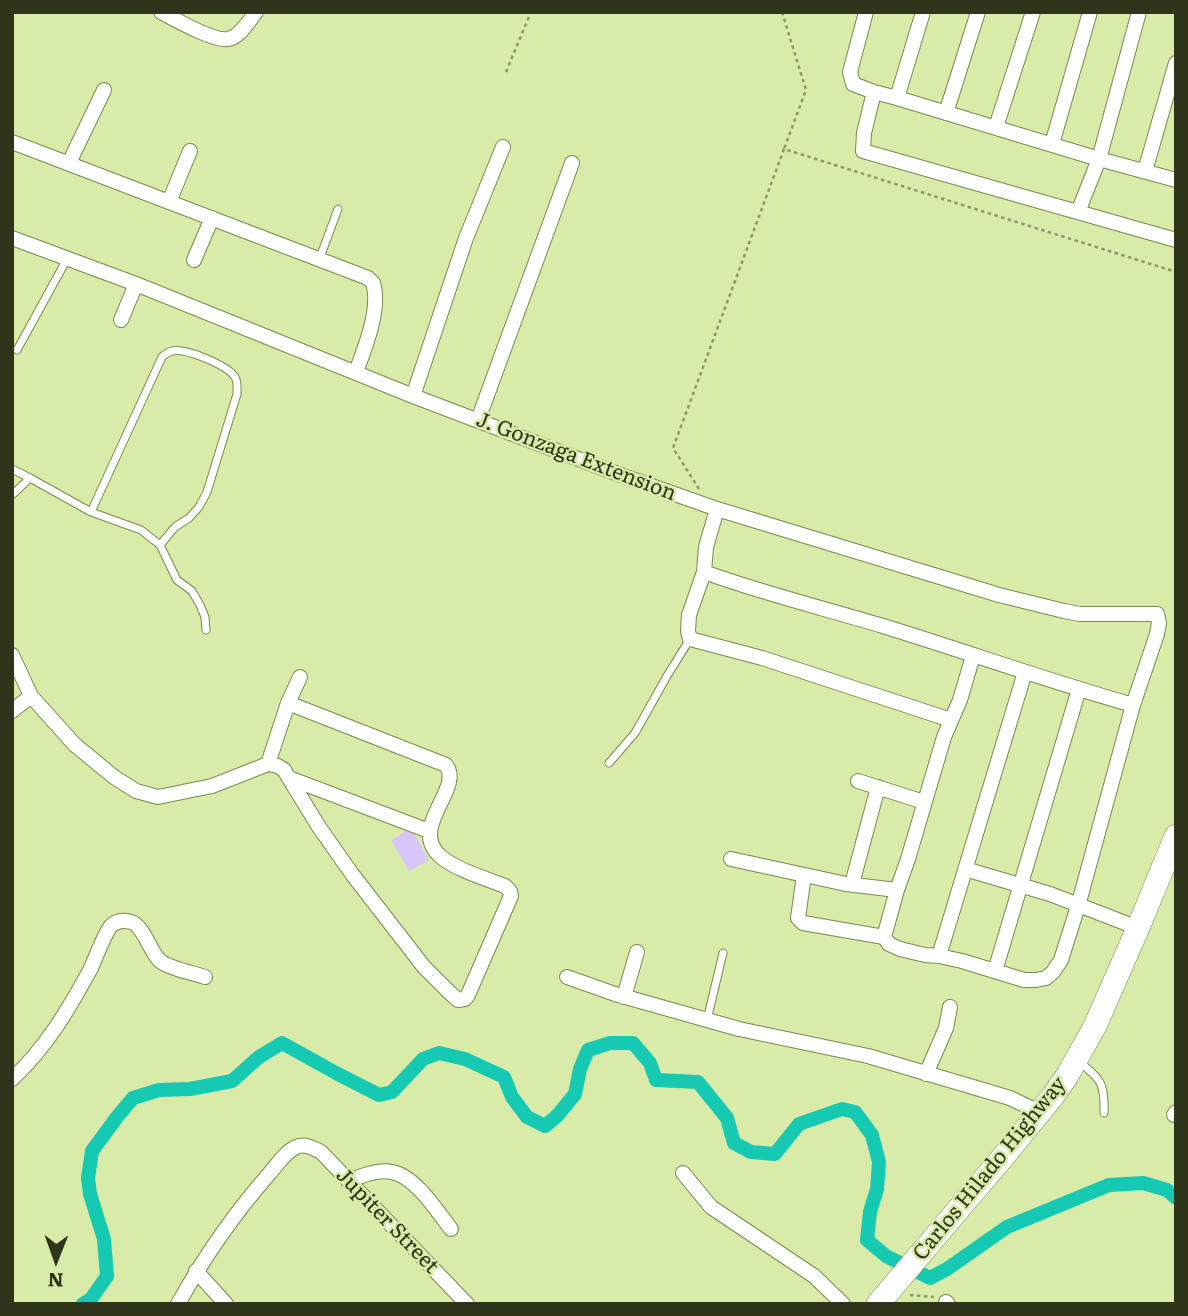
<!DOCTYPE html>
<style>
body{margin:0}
#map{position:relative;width:1188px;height:1316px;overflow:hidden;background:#d8eba9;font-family:Literata,serif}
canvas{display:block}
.frame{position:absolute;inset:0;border:14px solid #2e351b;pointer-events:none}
.north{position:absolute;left:21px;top:1225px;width:70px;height:70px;-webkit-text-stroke:5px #d8eba9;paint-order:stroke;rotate:181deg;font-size:19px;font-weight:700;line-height:28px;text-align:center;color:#2e351b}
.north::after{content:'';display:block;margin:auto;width:24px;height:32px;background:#2e351b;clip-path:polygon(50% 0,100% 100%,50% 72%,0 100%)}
</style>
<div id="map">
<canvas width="1188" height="1316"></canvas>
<div class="frame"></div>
<div class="north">N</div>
</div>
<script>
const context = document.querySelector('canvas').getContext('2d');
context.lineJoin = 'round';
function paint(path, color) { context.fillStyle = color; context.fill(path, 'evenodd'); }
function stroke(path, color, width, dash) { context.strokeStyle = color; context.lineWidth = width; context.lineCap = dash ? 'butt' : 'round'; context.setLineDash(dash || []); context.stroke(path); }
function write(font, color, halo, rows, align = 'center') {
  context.font = font + ' Literata,serif'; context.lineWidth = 5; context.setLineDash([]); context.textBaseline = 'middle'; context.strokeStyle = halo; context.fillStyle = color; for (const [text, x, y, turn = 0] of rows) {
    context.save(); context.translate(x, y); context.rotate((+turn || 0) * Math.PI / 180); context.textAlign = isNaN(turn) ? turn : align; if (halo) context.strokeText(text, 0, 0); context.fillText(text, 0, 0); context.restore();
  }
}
paint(new Path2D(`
 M411 828 429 860 409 871 391 840Z`), '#d8c5fa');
stroke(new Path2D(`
 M83 1304 91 1299 107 1276 104 1239 90 1194 88 1178 92 1151 117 1117 133 1098 159 1090 190 1089 232 1081 259 1057 282 1043 336 1073 379 1095 392 1092 423 1059 439 1053 465 1059 504 1077 512 1097 527 1117 545 1126 557 1116 575 1094 580 1069 588 1050 610 1043H633L650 1063 656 1080 698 1082 727 1118 734 1143 751 1152 775 1154 799 1124 842 1109 855 1112 872 1135 879 1162 877 1189 870 1212 867 1240 886 1256 930 1278 947 1269 1007 1227 1109 1185 1143 1183 1167 1190 1176 1198`), '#16c9b3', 14);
const lane = new Path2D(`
 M319 260 338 209
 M17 350 67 259
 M12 469 30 478 12 495
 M30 478 91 512 141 530 160 545 177 580 192 591 200 605 205 617 206 630
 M91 512 162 357C165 354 168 352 172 351 186 348 227 365 235 377 238 382 237 388 237 394L207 492 199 507 189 518 175 527 160 545
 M609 763 635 733 667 676 690 639
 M707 1020 723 953
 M1078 1061C1101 1079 1105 1083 1104 1113`);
const street = new Path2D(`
 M161 12C174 19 215 42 228 39 240 37 249 21 256 12
 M866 12 850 72 853 84 874 92 897 98 1099 159 1176 180
 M874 92 864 133 863 151 1176 240
 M897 98 923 12
 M946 113 978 12
 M996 127 1033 12
 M12 142 368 278 373 283C381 308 365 348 356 372
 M1052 144 1090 12
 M69 163 104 90
 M1145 171 1176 63
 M169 202 190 151
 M1078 212 1099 159 1139 12
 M12 238 136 284 413 396 618 474 717 509 999 595 1064 611 1080 614H1157L1159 623 1157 634 1133 705 1078 906 1061 960 1053 972 1046 978 1036 980H1024L962 961 939 956 925 955 900 949 889 944 884 937 803 923 798 918 804 875
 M194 260 212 218
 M121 320 136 284
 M413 396 466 238 503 147
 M478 420 572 163
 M717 509 706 547 704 572 689 615 688 631 690 639 762 658 951 720
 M704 572C762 593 823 608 883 626 967 652 1049 681 1133 705
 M12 655 31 696 74 744 114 777 136 791 158 797 212 786 268 764 278 766 284 770 319 827 352 874 424 967 449 992 458 1000 465 999 468 995 511 896 510 891 505 886C487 879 454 869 440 856 408 827 464 789 446 765L288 703
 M12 711 31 696
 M268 764 288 703 300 677
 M289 778 429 831
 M858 781 924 802
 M731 859 846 884 897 890
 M965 869 1050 894 1138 928
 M852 884 878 787
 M884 937 897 890 908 859 944 737 960 700 973 656
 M939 956 1025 672
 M995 971 1079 689
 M567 977 615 994 739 1029 868 1056 1010 1098 1039 1112
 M624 997 637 952
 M926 1074 946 1028 950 1007
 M12 1079C46 1048 68 1010 90 970 96 958 104 934 111 926 117 920 124 920 131 922 143 925 150 951 159 960 167 968 193 973 205 977
 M1174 1115 1176 1112
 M683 1173 711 1207 814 1276 843 1304
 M348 1181C362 1176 377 1169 392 1172 415 1176 437 1211 451 1229
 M196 1271 226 1304
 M946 1302 948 1304
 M178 1304C204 1257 234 1214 269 1174 277 1165 285 1152 296 1147 305 1143 313 1148 321 1152L467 1304`);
const primary = new Path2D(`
 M878 1304 1003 1157 1053 1096 1067 1076 1095 1026 1138 928 1176 836`);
stroke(lane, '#7a8a4c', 9);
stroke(street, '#7a8a4c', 16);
stroke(primary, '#7a8a4c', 24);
stroke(new Path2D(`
 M782 12 806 90 784 149
 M506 72 531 12
 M699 489 673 448 784 149 1176 272
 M910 1295 934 1297`), '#8b9869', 2.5, [3.5, 3.5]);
stroke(lane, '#fff', 7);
stroke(street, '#fff', 14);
stroke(primary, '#fff', 23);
write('21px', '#2e351b', '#d8eba9', [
 ["J. Gonzaga Extension",576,457,21],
 ["Carlos Hilado Highway",990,1169,-51],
 ["Jupiter Street",387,1221,46]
]);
</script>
